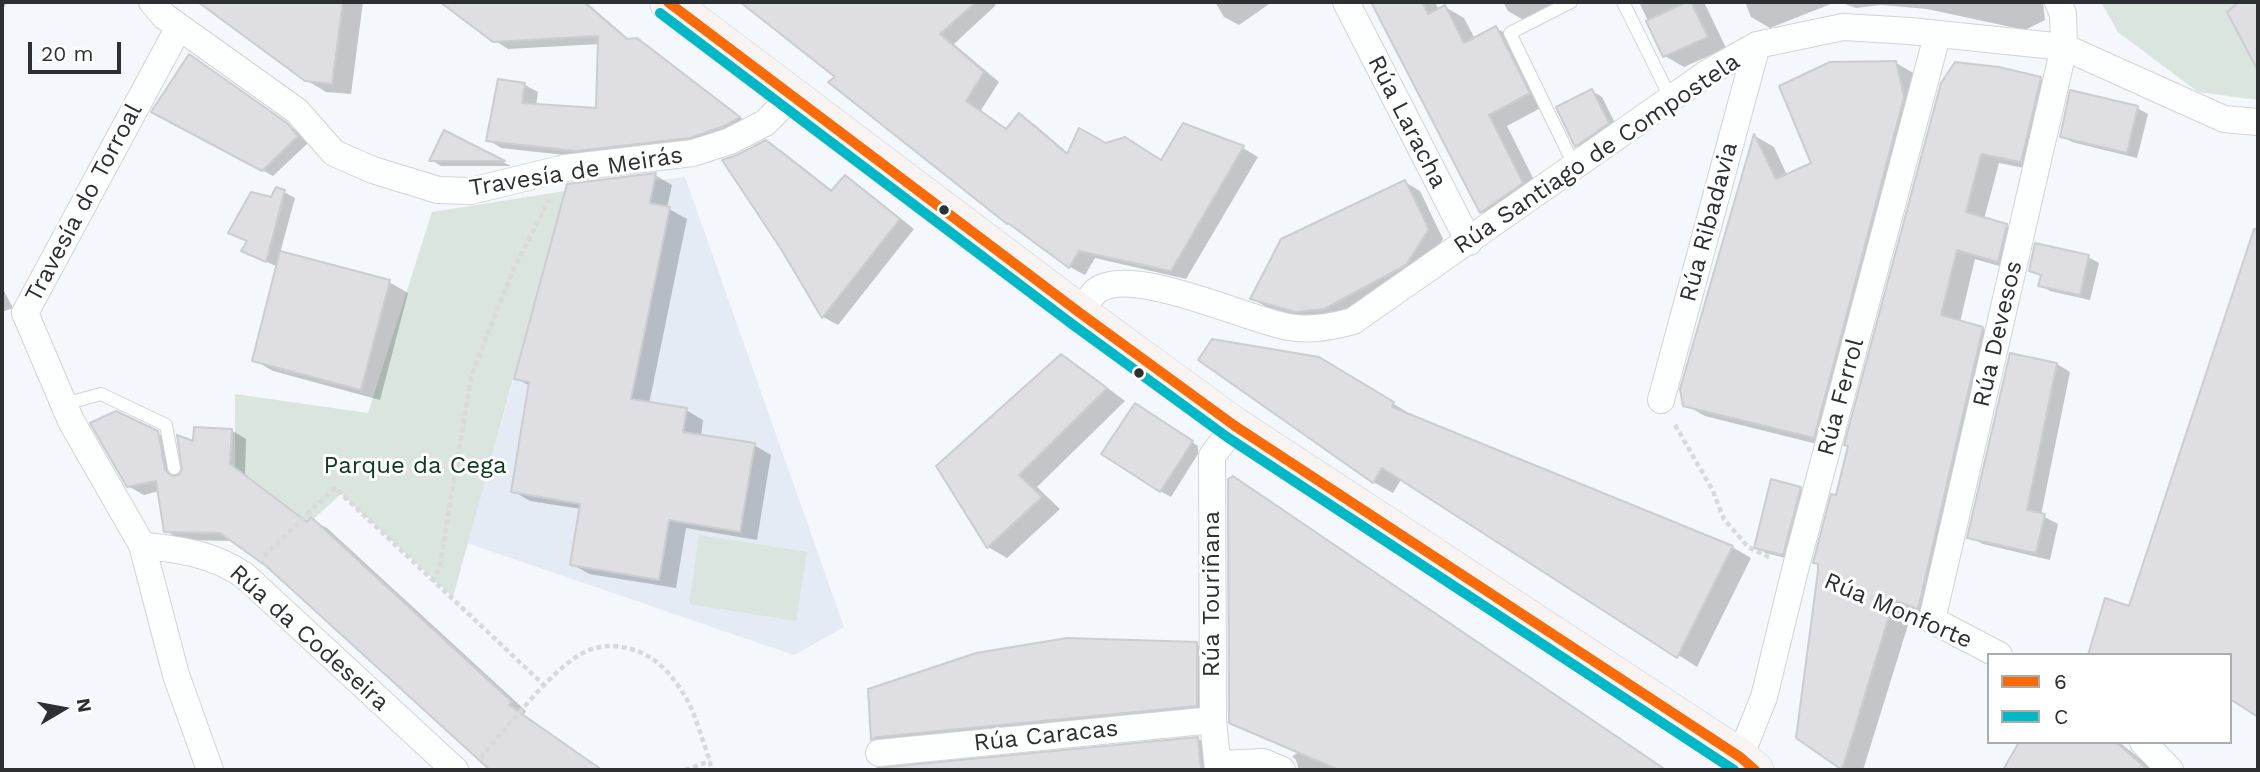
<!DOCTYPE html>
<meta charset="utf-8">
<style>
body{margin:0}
#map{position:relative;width:2260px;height:772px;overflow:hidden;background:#f4f7fb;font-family:"Work Sans",sans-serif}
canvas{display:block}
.frame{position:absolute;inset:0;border:4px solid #2d3032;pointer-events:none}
.legend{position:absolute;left:1987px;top:653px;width:245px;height:91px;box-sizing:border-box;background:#fff;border:2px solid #abacad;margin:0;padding:9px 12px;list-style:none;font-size:21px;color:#2d3032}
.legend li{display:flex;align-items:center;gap:14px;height:35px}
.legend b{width:35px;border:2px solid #abacad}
.north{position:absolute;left:28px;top:674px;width:70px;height:70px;-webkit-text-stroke:5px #fff;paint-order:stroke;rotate:80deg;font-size:19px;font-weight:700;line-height:28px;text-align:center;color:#2d3032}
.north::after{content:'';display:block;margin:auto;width:24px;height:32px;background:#2d3032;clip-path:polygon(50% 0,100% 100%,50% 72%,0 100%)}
.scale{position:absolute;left:28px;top:42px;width:93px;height:32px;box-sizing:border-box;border:4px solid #2d3032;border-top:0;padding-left:9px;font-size:21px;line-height:24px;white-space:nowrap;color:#2d3032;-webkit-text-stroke:5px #fff;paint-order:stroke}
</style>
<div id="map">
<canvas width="2260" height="772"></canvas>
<div class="frame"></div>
<ul class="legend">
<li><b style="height:9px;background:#f96b09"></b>6</li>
<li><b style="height:9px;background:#02b7c6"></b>C</li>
</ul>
<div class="north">N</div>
<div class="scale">20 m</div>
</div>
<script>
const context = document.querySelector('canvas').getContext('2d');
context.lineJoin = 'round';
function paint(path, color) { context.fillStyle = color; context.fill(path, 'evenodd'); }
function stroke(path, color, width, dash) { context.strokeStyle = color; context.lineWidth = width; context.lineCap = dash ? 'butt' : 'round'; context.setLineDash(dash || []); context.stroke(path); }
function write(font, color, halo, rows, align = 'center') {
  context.font = font + ' "Work Sans",sans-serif'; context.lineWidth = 6; context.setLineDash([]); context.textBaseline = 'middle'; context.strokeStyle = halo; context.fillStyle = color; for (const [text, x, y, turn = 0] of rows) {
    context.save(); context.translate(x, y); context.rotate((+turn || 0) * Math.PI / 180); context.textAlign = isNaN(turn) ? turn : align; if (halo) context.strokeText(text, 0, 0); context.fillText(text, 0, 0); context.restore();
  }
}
paint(new Path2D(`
 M685 177 844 627 794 655 467 543 514 379 631 398 670 207 650 203 654 181Z`), '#e4ebf4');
paint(new Path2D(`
 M2101 2H2239L2227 12 2258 71V100L2198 92 2118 32Z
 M565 191 453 597 341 494 308 524 235 468V394L368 413 432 212Z
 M699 535 807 552 796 621 689 604Z`), '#d9e5de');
paint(new Path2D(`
 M2 2H8L2 10Z
 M201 2H363L351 94 326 92 306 80Z
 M443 2H586L631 41 636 40 651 48 752 126 738 133 591 158 501 148 488 140 499 81 525 85 538 92 536 106 597 110 600 44 508 49 494 40Z
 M743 2H906L911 10 924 2H993L996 5 954 44 999 82 981 110 1008 130 1019 115 1034 124 1069 154 1106 145 1162 162 1243 148 1258 157 1186 279 1095 258 1085 275 1070 267Z
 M1215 2H1272L1239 25 1224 17Z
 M1373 2H1435L1439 10 1445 7 1464 18 1475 39 1496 28 1515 39 1548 104 1507 126 1541 194 1500 223 1481 212Z
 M1503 2H1571L1527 22 1508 11Z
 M1639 2H1704L1726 48 1684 67 1665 56Z
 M1745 2H1836L1770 28 1751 17Z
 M1840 2H2043L2045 20 2025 30 1927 9 1881 5 1856 8Z
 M199 63 297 131 308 143 273 176 154 111Z
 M1896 63 1915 74 1833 448 1705 416 1685 405 1682 389 1755 136 1774 147 1787 175 1813 164Z
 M2040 79 2058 89 2039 171 1999 163 1984 219 2006 226 2024 236 2016 271 1975 259 1960 322 1983 328 2001 339 1937 618 1913 609 1863 770H1846L1798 737 1837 497 1942 84Z
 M1592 91 1602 97 1618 129 1586 151 1576 145Z
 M2137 108 2148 114 2137 158 2072 142 2062 136Z
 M445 132 511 166H441L431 160Z
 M766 142 782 151 833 191 845 177 860 186 914 229 838 325 823 317 783 248Z
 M655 175 672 185 667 208 687 219 649 404 686 410 703 420 701 436 754 445 771 455 757 540 686 528 676 588 589 574 572 564 581 509 530 501 513 491 530 386 516 378Z
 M1405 182 1420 191 1443 239 1422 273 1340 317 1312 320 1267 307 1252 299Z
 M284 192 295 198 280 253 389 282 408 293 380 400 273 371 254 360 278 267 243 251 248 242 231 233 272 199Z
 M2258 221V715L2230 697V655L2130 608Z
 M2088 257 2099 263 2090 300 2050 291 2040 285 2042 277 2031 270Z
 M2 287 13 308 2 312Z
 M1061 356 1081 368 1125 401 1037 487 1060 509 1007 558 988 547 938 466Z
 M2057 364 2070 372 2041 515 2058 524 2050 560 1983 544 1969 537Z
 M1339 371 1412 415 1411 417 1732 547 1751 558 1697 667 1402 478 1393 493 1373 482Z
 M1146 411 1198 446V454L1171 497 1160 491Z
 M231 430 246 439 245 475 308 523 311 520 327 528 526 711 523 715 602 770H492L267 565 234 541 181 540 166 531 159 491 144 495 128 486 157 433 173 442 180 479 195 444Z
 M1800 488 1811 494 1793 560 1766 553 1756 547Z
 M1252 489 1666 770H1299L1296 760 1292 756 1298 753 1251 733 1231 722Z
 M1196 644 1216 655V716L892 750 873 739 870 690Z
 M1198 739 1217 750 1219 770H879Z
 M2021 742H2119L2154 770H2005Z`), '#0003');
const building = new Path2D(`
 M198 2H343L332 84 305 81Z
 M440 2H584L627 39 637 38 740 117 724 126 690 138 576 151 486 141 498 79 525 83 522 103 596 108 598 36 493 42Z
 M740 2H976L940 34 984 72 966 101 1006 129 1019 113 1067 154 1079 128 1106 143 1125 137 1161 160 1183 123 1244 146 1171 271 1079 251 1069 268 1008 223 1007 224 828 82 835 77Z
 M1371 2H1422L1428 14 1445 5 1464 43 1496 26 1530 93 1489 115 1523 183 1480 213Z
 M1687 2H1691L1708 37 1663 57 1646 21Z
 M2239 2H2258V71L2227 12Z
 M189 54 287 123 298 136 262 171 151 112Z
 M1896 61 1904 97 1814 438 1683 406 1680 389 1754 134 1776 179 1811 163 1779 86 1830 62Z
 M1955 62 1999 67 2041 77 2021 162 1981 154 1966 212 2007 224 1998 262 1957 250 1941 315 1983 327 1918 609 1894 600 1842 770 1796 738 1818 571V564L1813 563 1831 494 1836 495 1848 446 1844 445 1941 83Z
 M1592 89 1609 123 1575 147 1556 107Z
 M2070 90 2138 106 2127 153 2060 137Z
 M444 130 505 161H429Z
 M766 140 831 191 845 175 900 219 822 318 781 249 722 160 737 155Z
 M656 173 650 203 670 207 631 399 687 408 683 432 755 443 740 532 669 520 659 580 570 565 580 504 511 492 529 382 514 379 567 184Z
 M1405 180 1429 229 1406 265 1324 309 1295 312 1250 299 1281 239Z
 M276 187 285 190 266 262 241 251 247 241 228 233 251 192 271 197Z
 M2254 229 2258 230V717L2230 699V655H2088L2105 598 2129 606Z
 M2035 243 2089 255 2080 295 2038 286 2041 275 2029 271Z
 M280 251 390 280 361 390 252 361Z
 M1212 339 1319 357 1394 402 1392 407 1733 546 1677 658 1382 468 1373 483 1198 360Z
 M2010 353 2057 363 2027 510 2045 514 2036 553 1967 538Z
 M1061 354 1107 388 1019 475 1042 497 987 548 936 466Z
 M1135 403 1193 441 1160 492 1101 454Z
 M116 411 158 431 165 470 172 476 179 475 182 470 177 435 193 441 194 427 232 429 230 464 307 522 311 517 512 702 509 705 602 770H490L266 566 220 533 164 532 156 481 127 487 90 423Z
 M1233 476 1666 770H1339L1229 723 1228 479Z
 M1771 479 1801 487 1783 555 1754 548Z
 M1067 638 1197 642V706L877 737 871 740 868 689 976 653Z
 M1198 737 1201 770H877V768Z
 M2019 742H2116L2148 770H2003Z`);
paint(building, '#dfdfe3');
stroke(building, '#cccdd0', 2);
const lane = new Path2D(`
 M1571 2 1510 33 1575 167
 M1623 2 1671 99
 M64 404 101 394 166 425 174 468`);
const street = new Path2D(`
 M152 2 164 16 297 111 334 153 373 170 438 190 471 191 565 168 693 153 730 141 765 123 792 96
 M1346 2 1469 242
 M179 27 25 313 71 421 142 545 176 675 210 770
 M1080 313C1085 306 1090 297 1096 291 1131 264 1247 320 1289 327 1311 331 1332 327 1353 321L1709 72 1757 45 1843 27 1910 31 2064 47 2224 119 2258 122
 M1661 400 1757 45
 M142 545C181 550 210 553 244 575L455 770
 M1999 655 1932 620 2064 47 2063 14 2058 2
 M2143 742 2170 770
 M879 753 1213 720
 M1740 757 1764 697 1795 570 1937 36
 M1218 764 1263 762 1282 770
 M1218 770 1213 720 1212 456 1235 426`);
const secondary = new Path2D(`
 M668 2 1080 313 1235 426 1740 757 1755 770`);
stroke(lane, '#d2d4d6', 14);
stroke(street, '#d2d4d6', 28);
stroke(secondary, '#d2d4d6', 38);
stroke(new Path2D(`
 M1675 425 1712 489 1724 519 1748 547 1769 557
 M264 556 335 488 545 686
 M1822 579 1905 610
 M433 582 440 566 471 377 512 272 549 200
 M481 758 492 744C516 718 555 665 587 651 603 644 619 645 634 650 657 657 673 676 685 696 696 715 702 740 710 761L711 770
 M685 770 710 761`), '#d8d9da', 4.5, [5, 3.5]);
stroke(lane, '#fdfefe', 12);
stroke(street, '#fdfefe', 26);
stroke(secondary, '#f7f4f3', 37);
stroke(new Path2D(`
 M668 2 1080 313 1235 426 1740 757 1755 770`), '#f96b09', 10);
stroke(new Path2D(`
 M660 13 1072 324 1227 437 1734 770`), '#02b7c6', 10);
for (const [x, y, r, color] of [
 [944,210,6,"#2d3032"],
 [1139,373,6,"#2d3032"]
]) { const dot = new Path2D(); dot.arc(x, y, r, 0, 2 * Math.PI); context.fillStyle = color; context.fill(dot); stroke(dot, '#fff', 2.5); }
write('24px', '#2d3032', '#fff', [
 ["Rúa Laracha",1407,122,63],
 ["Rúa Santiago de Compostela",1597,154,-34],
 ["Travesía de Meirás",576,172,-9],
 ["Travesía do Torroal",84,203,-62],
 ["Rúa Ribadavia",1709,222,-75],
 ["Rúa Devesos",1998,334,-77],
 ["Rúa Ferrol",1841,397,-75],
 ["Rúa Touriñana",1212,594,-90],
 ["Rúa Monforte",1898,611,23],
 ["Rúa da Codeseira",309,638,42],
 ["Rúa Caracas",1046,736,-6]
]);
write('24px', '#0a3c1c', '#fff', [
 ["Parque da Cega",415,466]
]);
</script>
